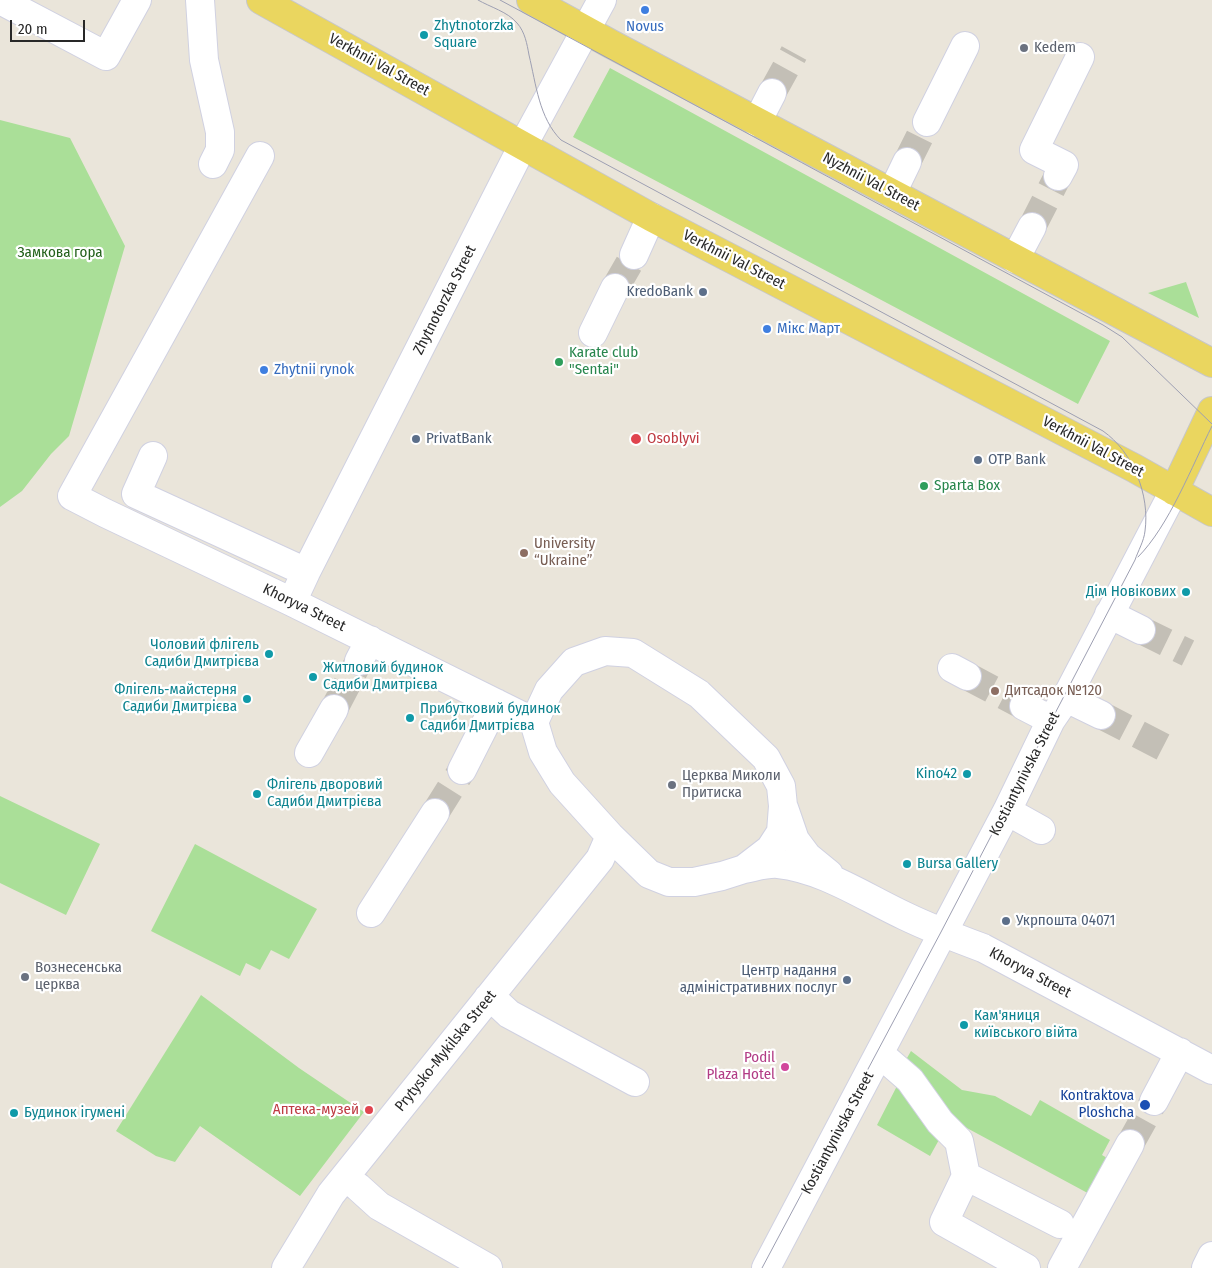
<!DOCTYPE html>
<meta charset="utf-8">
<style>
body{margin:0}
#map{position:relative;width:1212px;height:1268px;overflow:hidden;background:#eae5da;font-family:"Fira Sans Condensed",sans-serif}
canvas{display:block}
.scale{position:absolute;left:10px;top:20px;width:75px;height:22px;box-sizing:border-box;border:2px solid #282828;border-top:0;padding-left:6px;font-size:15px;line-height:18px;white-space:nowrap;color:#282828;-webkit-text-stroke:4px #fff;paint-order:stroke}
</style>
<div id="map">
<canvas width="1212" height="1268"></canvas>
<div class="scale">20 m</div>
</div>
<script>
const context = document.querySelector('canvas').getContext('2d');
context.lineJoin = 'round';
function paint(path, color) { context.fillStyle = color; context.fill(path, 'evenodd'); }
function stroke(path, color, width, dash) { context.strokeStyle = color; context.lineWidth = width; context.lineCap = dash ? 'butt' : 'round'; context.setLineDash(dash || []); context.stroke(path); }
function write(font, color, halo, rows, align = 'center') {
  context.font = font + ' "Fira Sans Condensed",sans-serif'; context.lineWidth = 4.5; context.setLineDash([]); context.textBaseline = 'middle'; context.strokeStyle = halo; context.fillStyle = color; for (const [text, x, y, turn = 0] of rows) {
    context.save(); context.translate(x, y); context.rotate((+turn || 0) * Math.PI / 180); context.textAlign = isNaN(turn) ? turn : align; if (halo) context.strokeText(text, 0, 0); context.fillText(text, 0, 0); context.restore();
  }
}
paint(new Path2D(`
 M610 68 1110 341 1078 404 573 137Z
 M0 120 70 138 125 246 69 436 51 454 22 491 0 507Z
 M1186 282 1199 318 1148 293Z
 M0 796 100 844 66 915 0 883Z
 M195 844 317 909 289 959 271 950 260 970 246 963 240 976 151 931Z
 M201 995 299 1068 364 1112 300 1196 200 1126 175 1162 156 1156 116 1131Z
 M911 1051 962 1090 995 1096 1031 1116 1040 1100 1110 1140 1102 1155 1114 1162 1095 1197 965 1127 903 1065Z
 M898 1084 940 1138 930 1156 877 1125Z`), '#aadf98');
stroke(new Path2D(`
 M772 93 794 53
 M907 162 927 122
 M1032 227 1058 176
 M615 288 634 255
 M1141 630 1188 653
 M967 676 1024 706
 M334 709 359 661
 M1101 715 1163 747
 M435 813 462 770
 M1130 1144 1154 1101`), '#c3bfb6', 28, [28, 14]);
const minor = new Path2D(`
 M0 0 106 56 137 0
 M200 0 204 60 220 132V150L213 164
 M757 122 772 93
 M927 122 965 46
 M260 156 72 496 105 513 292 602 534 722
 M1058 176 1064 165 1034 150 1080 57
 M892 193 907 162
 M634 255 651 217
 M1015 259 1032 227
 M593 333 615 288
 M153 456 136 494 306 572
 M292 602 306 572 523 145 602 0
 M1109 614 1141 630
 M605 651 633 653 699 694 766 758 781 786 783 806 781 832 770 849 744 869 722 876 694 882H669L649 874 610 836 562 783 543 752 534 722 549 690 574 662Z
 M359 661 370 640
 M952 668 967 676
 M1066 698 1101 715
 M1024 706 1051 720
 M309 753 334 709
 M462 770 496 703
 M784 808 795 840 807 856 829 874
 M1007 811 1041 830
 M744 869C755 867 767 863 778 864 824 869 864 897 905 916 930 928 956 938 983 948L1212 1070
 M371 913 435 813
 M488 998 494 1000 509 1014 635 1082
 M880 1054 910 1080 940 1122 959 1141 966 1176 944 1222 1026 1268
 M1154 1101 1180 1052
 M966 1176 1060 1224
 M345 1177 358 1187 379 1206 488 1268
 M286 1268 331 1194 600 859 610 836
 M766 1268 1007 811 1051 720 1066 698 1174 491
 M1062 1268 1130 1144
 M1206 1268 1212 1256`);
const major = new Path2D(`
 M261 0 651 217 1134 468 1212 512
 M531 0 611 44 1212 363
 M1174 491 1212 411`);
stroke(minor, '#d0d1e1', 30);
stroke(major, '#c7c7c7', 30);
stroke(minor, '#fff', 28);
stroke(major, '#ead65f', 28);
stroke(new Path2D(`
 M478 0C490 7 508 12 517 23 525 32 527 44 529 55 536 84 539 118 561 140L1103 431C1133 452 1150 495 1145 531 1144 541 1138 551 1135 560L941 932 762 1268
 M500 0 1103 325 1122 337 1212 424
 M1138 557C1169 526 1192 466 1212 426`), '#9d9fb2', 1);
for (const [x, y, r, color] of [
 [645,10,5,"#3f7fe0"],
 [424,35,5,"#0f9aa8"],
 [1024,48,5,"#6b7280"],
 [703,292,5,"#5c6f8a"],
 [767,329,5,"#3f7fe0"],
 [559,362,5,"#2e9e5b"],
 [264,370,5,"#3f7fe0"],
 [416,439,5,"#5c6f8a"],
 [636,439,6,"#e0444e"],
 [978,460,5,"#5c6f8a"],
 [924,486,5,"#2e9e5b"],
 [524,553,5,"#8d6e63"],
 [1186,592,5,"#0f9aa8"],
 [269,654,5,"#0f9aa8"],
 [313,677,5,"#0f9aa8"],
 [995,691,5,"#8d6e63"],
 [247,699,5,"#0f9aa8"],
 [410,718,5,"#0f9aa8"],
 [967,774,5,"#0f9aa8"],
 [672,785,5,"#6b7280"],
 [257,794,5,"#0f9aa8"],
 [907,864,5,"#0f9aa8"],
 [1006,921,5,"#5c6f8a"],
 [25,977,5,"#6b7280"],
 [847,980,5,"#5c6f8a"],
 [964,1025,5,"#0f9aa8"],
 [785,1067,5,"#d1479c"],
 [1145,1105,6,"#1a4fb4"],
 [369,1110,5,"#e0444e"],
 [14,1113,5,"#0f9aa8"]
]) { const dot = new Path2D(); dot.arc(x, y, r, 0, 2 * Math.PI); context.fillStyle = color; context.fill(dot); stroke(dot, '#fff', 2); }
write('15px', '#0d838f', '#fff', [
 ["Zhytnotorzka",434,26],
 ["Square",434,43],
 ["Дім Новікових",1176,592,"right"],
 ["Чоловий флігель",259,645,"right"],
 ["Садиби Дмитрієва",259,662,"right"],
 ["Житловий будинок",323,668],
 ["Садиби Дмитрієва",323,685],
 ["Флігель-майстерня",237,690,"right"],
 ["Садиби Дмитрієва",237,707,"right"],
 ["Прибутковий будинок",420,709],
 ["Садиби Дмитрієва",420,726],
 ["Kino42",957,774,"right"],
 ["Флігель дворовий",267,785],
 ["Садиби Дмитрієва",267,802],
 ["Bursa Gallery",917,864],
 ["Кам'яниця",974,1016],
 ["київського війта",974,1033],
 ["Будинок ігумені",24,1113]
], 'left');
write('15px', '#366cbe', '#fff', [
 ["Novus",645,27,"center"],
 ["Мікс Март",777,329],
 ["Zhytnii rynok",274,370]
], 'left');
write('15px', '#5b616d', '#fff', [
 ["Kedem",1034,48],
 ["Церква Миколи",682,776],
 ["Притиска",682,793],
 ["Вознесенська",35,968],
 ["церква",35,985]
], 'left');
write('15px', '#282828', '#fff', [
 ["Verkhnii Val Street",379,65,29],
 ["Nyzhnii Val Street",871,182,28],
 ["Verkhnii Val Street",734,260,27],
 ["Zhytnotorzka Street",445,300,-63],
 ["Verkhnii Val Street",1093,447,28],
 ["Khoryva Street",304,608,26],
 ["Kostiantynivska Street",1025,774,-63],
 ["Khoryva Street",1030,973,28],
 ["Prytysko-Mykilska Street",446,1051,-51],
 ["Kostiantynivska Street",838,1133,-62]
]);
write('15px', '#24611c', '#fff', [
 ["Замкова гора",60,253]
]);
write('15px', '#4e5e75', '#fff', [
 ["KredoBank",693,292,"right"],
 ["PrivatBank",426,439],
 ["OTP Bank",988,460],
 ["Укрпошта 04071",1016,921],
 ["Центр надання",837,971,"right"],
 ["адміністративних послуг",837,988,"right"]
], 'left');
write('15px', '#27864d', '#fff', [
 ["Karate club",569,353],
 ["\"Sentai\"",569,370],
 ["Sparta Box",934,486]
], 'left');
write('15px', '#be3a42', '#fff', [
 ["Osoblyvi",647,439],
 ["Аптека-музей",359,1110,"right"]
], 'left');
write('15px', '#785e54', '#fff', [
 ["University",534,544],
 ["“Ukraine”",534,561],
 ["Дитсадок №120",1005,691]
], 'left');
write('15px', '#b23c85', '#fff', [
 ["Podil",775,1058],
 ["Plaza Hotel",775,1075]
], 'right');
write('15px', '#164399', '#fff', [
 ["Kontraktova",1134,1096],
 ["Ploshcha",1134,1113]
], 'right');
</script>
